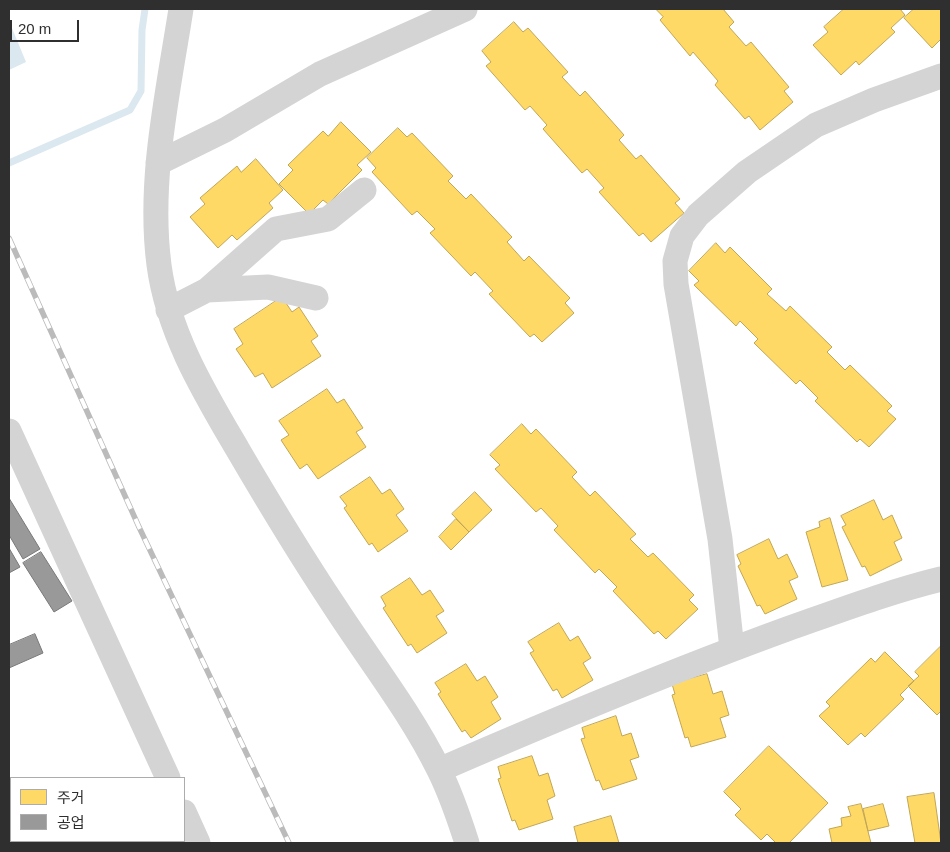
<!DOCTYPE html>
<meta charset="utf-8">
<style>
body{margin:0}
#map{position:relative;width:950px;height:852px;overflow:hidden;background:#fff;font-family:Helvetica,"Noto Sans KR",sans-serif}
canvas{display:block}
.frame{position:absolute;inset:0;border:10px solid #2f2f2f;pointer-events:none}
.legend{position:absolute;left:10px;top:777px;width:175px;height:65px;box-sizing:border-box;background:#fff;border:1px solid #acacac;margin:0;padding:6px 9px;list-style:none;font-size:15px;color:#2f2f2f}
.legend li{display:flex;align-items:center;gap:10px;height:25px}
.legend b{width:25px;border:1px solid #acacac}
.scale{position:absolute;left:10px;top:20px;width:69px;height:22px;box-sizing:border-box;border:2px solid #2f2f2f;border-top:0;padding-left:6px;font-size:15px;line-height:18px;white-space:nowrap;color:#2f2f2f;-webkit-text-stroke:4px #fff;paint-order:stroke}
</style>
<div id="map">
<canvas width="950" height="852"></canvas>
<div class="frame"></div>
<ul class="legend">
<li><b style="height:14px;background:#ffd966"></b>주거</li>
<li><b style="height:14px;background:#999"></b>공업</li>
</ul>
<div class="scale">20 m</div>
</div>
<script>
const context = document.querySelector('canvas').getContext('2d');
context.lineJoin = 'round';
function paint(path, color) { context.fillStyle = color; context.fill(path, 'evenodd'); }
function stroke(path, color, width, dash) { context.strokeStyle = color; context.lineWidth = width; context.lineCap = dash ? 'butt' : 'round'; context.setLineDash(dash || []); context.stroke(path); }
paint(new Path2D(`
 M9 21 26 62 9 70Z`), '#dbe8ef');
const homes = new Path2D(`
 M656 9H723L734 22 729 27 746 46 751 42 789 87 784 91 793 102 760 130 749 116 745 119 715 85 718 81 693 52 690 56 660 20 663 17Z
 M844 9H900L905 15 891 28 895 32 859 65 856 61 841 75 813 45 828 32 824 27Z
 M914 9H941V39L932 48 904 18Z
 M514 22 523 32 528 28 568 72 562 77 580 96 585 91 624 135 619 140 636 159 641 155 680 199 675 203 684 213 651 242 643 233 639 236 599 192 604 188 587 169 582 173 543 129 547 125 530 106 525 110 486 66 491 62 482 51Z
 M341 122 371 152 357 165 362 170 328 204 323 200 309 214 279 184 293 170 288 165 323 131 328 136Z
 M398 128 407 137 412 133 453 176 448 181 466 199 471 194 512 237 507 242 524 261 529 256 570 298 565 303 574 313 542 342 534 334 530 337 489 294 493 291 475 272 471 276 430 233 435 229 417 211 412 215 372 172 376 168 367 158Z
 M256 159 283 190 269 203 273 208 237 240 232 235 218 248 190 217 205 204 200 198 237 166 241 172Z
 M716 243 725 253 730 247 772 289 767 294 786 311 790 306 832 347 827 352 845 370 850 365 892 406 887 411 896 419 869 447 860 439 857 442 815 401 818 398 800 380 796 384 754 343 758 339 740 321 736 326 694 285 699 281 689 271Z
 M282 297 292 312 299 307 318 336 311 341 321 356 272 388 263 373 255 377 236 349 243 344 234 329Z
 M327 389 337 403 344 399 363 428 356 432 366 447 318 479 307 464 300 469 281 440 289 435 279 421Z
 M522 424 531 434 536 429 577 472 572 477 590 496 595 491 636 534 630 539 648 557 653 553 694 595 689 600 698 609 666 639 658 631 654 634 613 591 617 587 599 569 595 573 554 530 558 526 541 508 536 512 495 469 500 465 490 455Z
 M370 477 382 494 390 489 404 509 396 515 408 531 378 552 372 543 369 545 344 508 347 506 340 497Z
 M475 492 492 510 469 532 452 514Z
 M874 500 883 520 892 515 902 538 894 542 902 560 870 576 865 566 862 567 842 527 846 525 841 516Z
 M830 518 848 580 822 587 806 532 820 527 819 522Z
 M456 519 469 532 451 550 439 537Z
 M769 539 778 559 787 554 798 577 789 581 797 599 765 614 760 605 757 606 738 566 741 564 737 555Z
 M410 578 422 595 430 590 444 611 436 616 447 633 417 653 411 644 408 646 383 608 386 606 381 597Z
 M559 623 570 641 578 636 591 658 583 663 593 680 562 698 557 689 553 691 530 653 534 651 528 642Z
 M941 646V711L937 715 908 686 919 676 915 672Z
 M885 652 914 681 900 695 904 699 865 737 861 733 848 745 819 716 830 706 826 702 871 658 875 662Z
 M466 664 477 681 485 676 498 697 491 702 501 719 471 738 465 730 462 732 438 694 441 692 435 683Z
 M707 674 713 694 722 691 729 715 720 718 726 737 691 747 688 737 685 738 672 695 675 694 672 684Z
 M616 716 622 736 631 733 639 757 630 760 637 779 603 790 599 780 596 781 581 739 585 738 582 728Z
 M769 746 828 803 789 843H776L767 834 761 840 735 815 741 809 724 792Z
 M532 756 539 776 548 773 555 796 547 800 553 819 519 830 515 820 512 821 498 779 501 778 498 767Z
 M934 793 941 843H915L907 797Z
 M861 804 871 843H832L829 829 842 826 841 818 851 816 848 807Z
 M883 804 889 826 868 831 863 809Z
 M611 816 619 843H578L574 827Z`);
paint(homes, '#ffd966');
stroke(homes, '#c1a656', 1);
const industry = new Path2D(`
 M9 498 40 549 23 559 9 535Z
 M9 548 20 567 9 573Z
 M41 552 72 601 54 612 23 563Z
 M35 634 43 653 9 668V645Z
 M9 796 11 802V841H27L22 843H9Z
 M136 841H176L177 843H131Z`);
paint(industry, '#999');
stroke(industry, '#797979', 1);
stroke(new Path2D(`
 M9 163 130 110 141 91 142 30 145 9`), '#dbe8ef', 7);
stroke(new Path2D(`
 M181 9C168 93 148 180 159 265 168 333 204 392 238 450 269 503 301 556 335 607 370 661 411 713 439 770 451 794 459 818 467 843
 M158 163 225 130 320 74 465 9
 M207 290 268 287 316 298
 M168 310 207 290 276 229 328 219 364 190
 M9 431 168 778
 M732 649 720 539 676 284 675 261 682 236 698 215 747 172 816 125 874 100 941 76
 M439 770C554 720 669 672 787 629 838 611 888 592 941 579
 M184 812 198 843`), '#d4d4d4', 25);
const rail = new Path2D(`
 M9 238 139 527 289 843`);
stroke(rail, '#bbb', 5.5);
stroke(rail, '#fff', 4, [11]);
</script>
